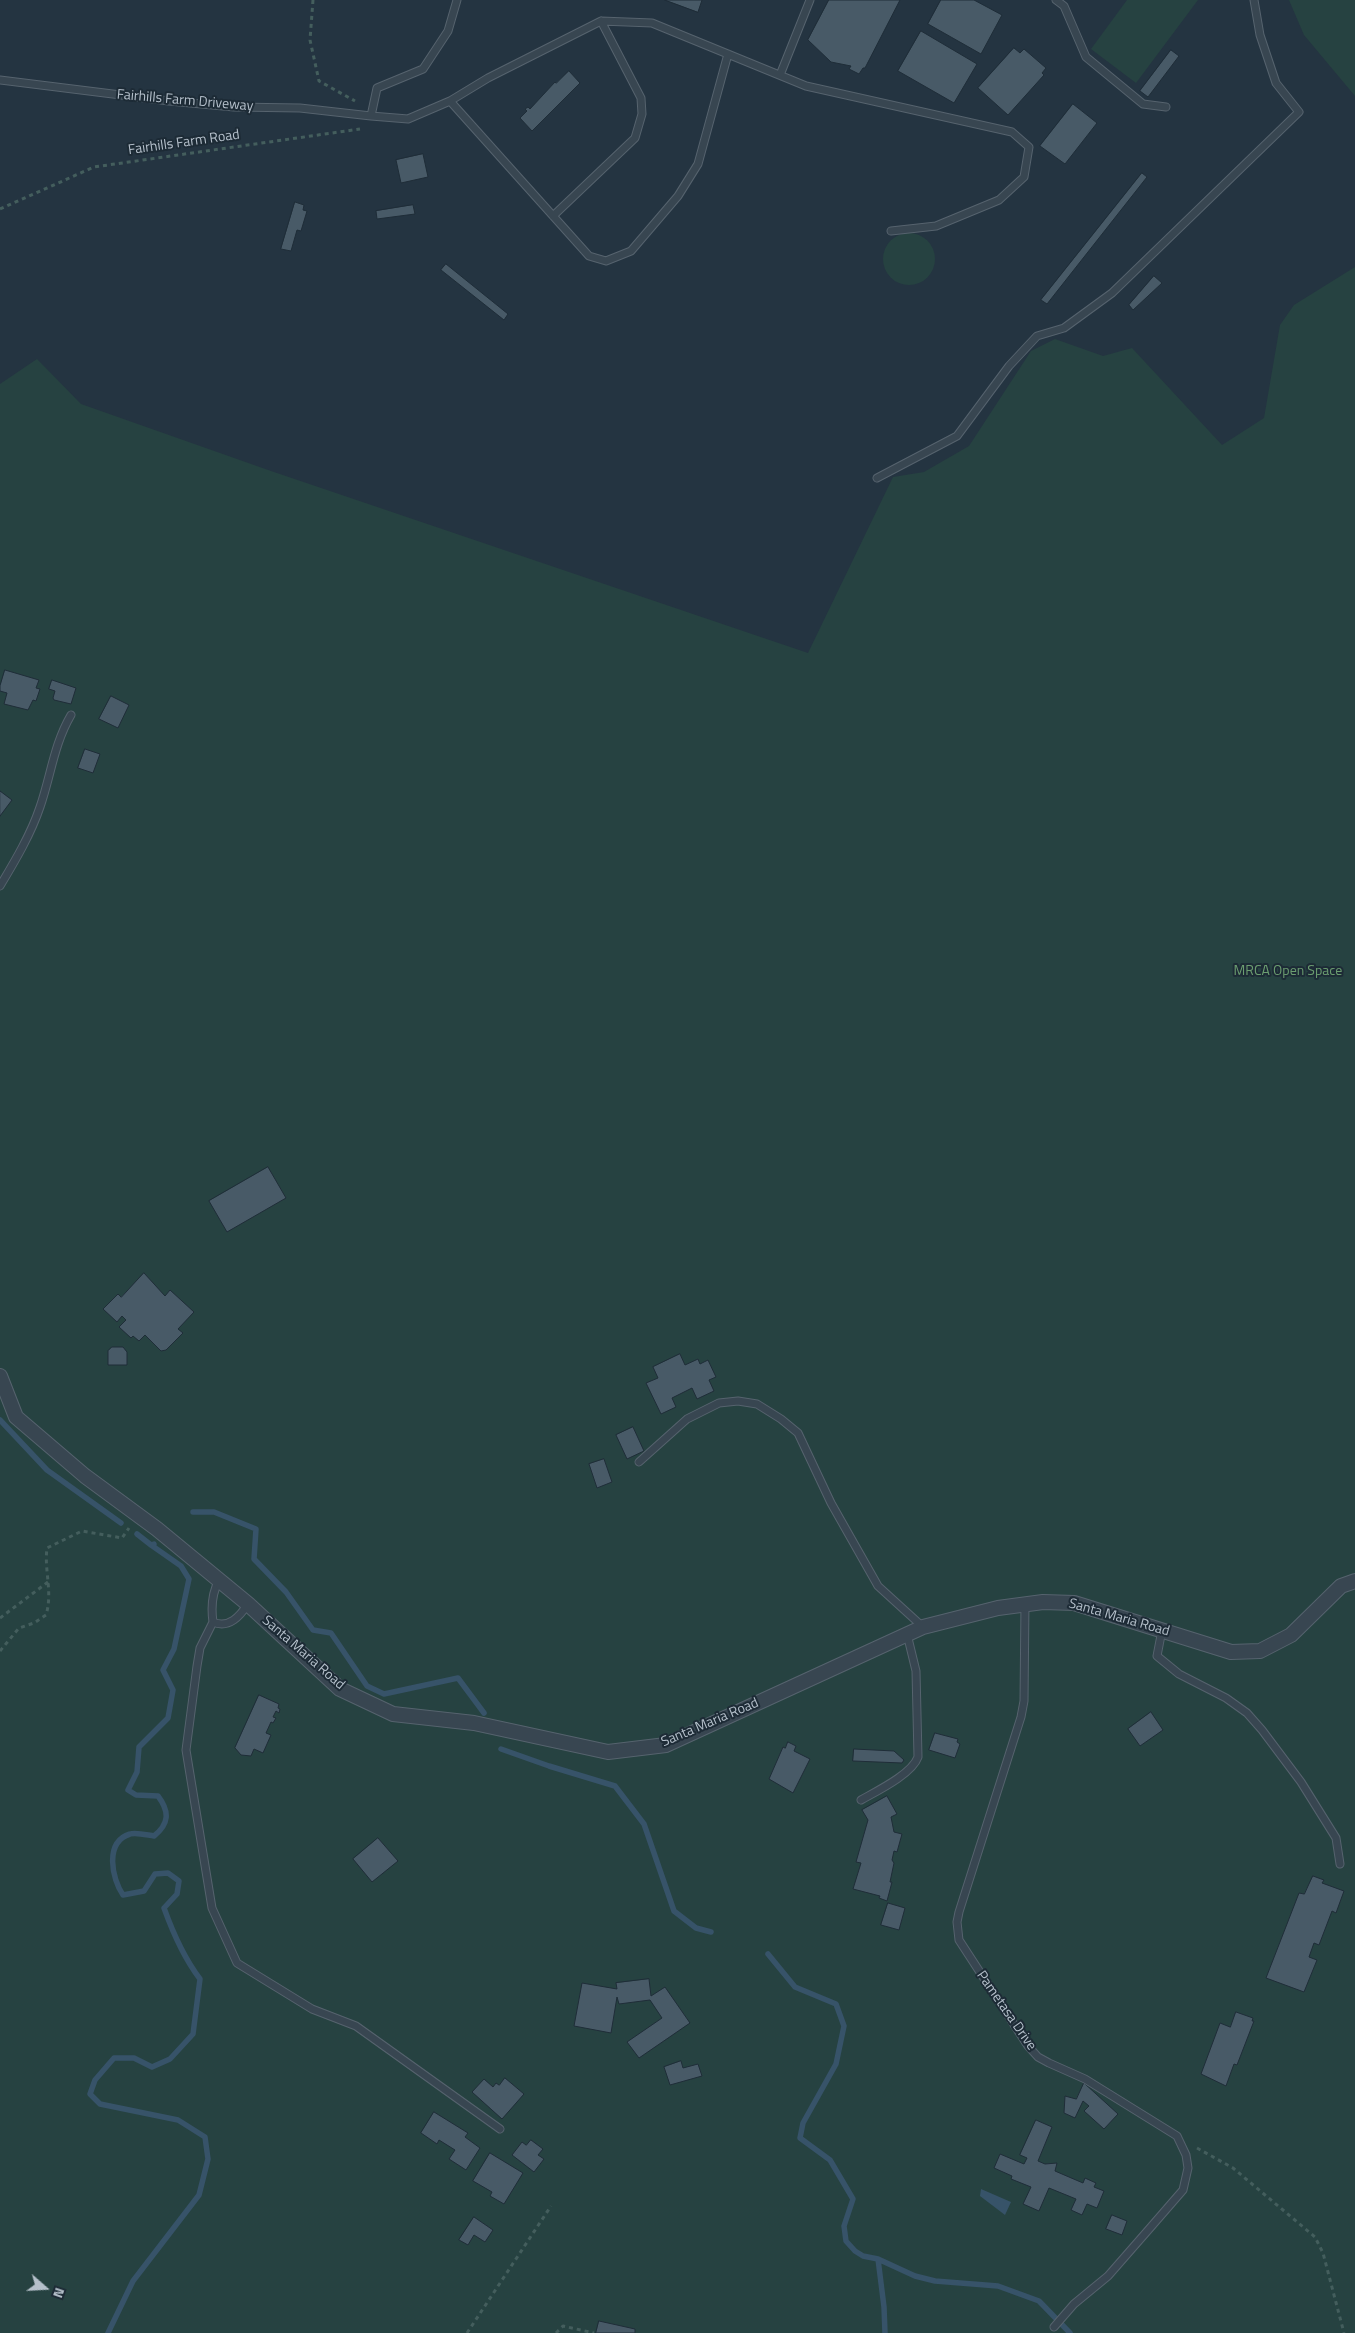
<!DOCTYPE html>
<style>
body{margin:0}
#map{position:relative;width:1355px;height:2333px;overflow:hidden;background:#243441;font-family:"Titillium Web",sans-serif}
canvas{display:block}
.north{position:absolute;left:20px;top:2263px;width:50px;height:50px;-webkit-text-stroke:4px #1d2b36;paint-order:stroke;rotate:109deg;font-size:14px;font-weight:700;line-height:20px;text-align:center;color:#b5c0cb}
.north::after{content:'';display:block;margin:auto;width:18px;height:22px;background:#b5c0cb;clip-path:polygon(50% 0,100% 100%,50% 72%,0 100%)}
</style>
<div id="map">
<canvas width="1355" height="2333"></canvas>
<div class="north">N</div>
</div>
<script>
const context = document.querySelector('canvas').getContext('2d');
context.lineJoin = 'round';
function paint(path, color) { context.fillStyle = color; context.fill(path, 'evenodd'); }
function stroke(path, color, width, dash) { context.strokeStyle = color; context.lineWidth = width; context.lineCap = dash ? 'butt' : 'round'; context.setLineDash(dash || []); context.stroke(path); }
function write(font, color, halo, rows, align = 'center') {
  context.font = font + ' "Titillium Web",sans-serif'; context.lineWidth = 4; context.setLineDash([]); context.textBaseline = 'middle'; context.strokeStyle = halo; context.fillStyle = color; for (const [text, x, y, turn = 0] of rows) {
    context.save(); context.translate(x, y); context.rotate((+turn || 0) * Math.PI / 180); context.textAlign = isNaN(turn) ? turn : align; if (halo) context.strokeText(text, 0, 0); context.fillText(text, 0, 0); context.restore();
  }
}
paint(new Path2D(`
 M1127 0H1198L1136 83 1091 49Z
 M1289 0H1355V96L1304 35Z
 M883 259a26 26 0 1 1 52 0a26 26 0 1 1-52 0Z
 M1355 267V2333H0V384L37 359 81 404 271 471 808 653 893 477 924 472 969 446 1031 351 1055 339 1103 356 1132 348 1222 445 1264 418 1280 325 1294 305Z`), '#264241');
paint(new Path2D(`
 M981 2189 1011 2202 1005 2215 980 2196Z`), '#375369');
stroke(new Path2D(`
 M0 1420 47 1470 121 1523
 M193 1512H214L256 1529 254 1559 286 1592 313 1630 331 1633 367 1686 384 1694 458 1678 484 1713
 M137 1534 151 1545 154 1544
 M501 1749 549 1766 615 1786 644 1824 674 1911 696 1928 711 1932
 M768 1954 795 1987 836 2004 844 2026 836 2064 803 2123 800 2138 830 2160 853 2199 844 2226 846 2241 855 2251 863 2256 878 2259 915 2276 935 2281 998 2286 1039 2301 1070 2333
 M878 2259 884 2307 885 2333
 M108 2333 133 2281 199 2195 208 2159 205 2137 178 2120 100 2104 90 2094 95 2080 114 2058H134L152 2067 170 2059 193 2034 200 1979C184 1958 173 1933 164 1908L177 1894 179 1881 168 1873 155 1874 144 1891 123 1895C112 1879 104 1842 130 1834 136 1832 147 1835 154 1836 169 1824 170 1812 158 1796L136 1795 128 1790 137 1772 139 1747 168 1718 173 1690 163 1670 174 1649 189 1579 181 1566 151 1545`), '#375369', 5.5);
const building = new Path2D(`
 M665 0H702L698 12Z
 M829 0H900L865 68H863L859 74 849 69 851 66 831 62 808 40Z
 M941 0H974L1002 15 981 54 928 24Z
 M921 31 977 64 954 103 898 71Z
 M1014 48 1020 53 1024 49 1046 68 1042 73 1044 75 1008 115 978 88Z
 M1171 50 1179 56 1148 97 1140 91Z
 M569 71 580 83 532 131 520 118 527 111 525 109 528 107 530 109 555 82 556 83Z
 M1073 104 1097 123 1065 164 1040 146Z
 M423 154 428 177 401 183 396 160Z
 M1142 173 1147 177 1047 304 1041 300Z
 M295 202 304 205 303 210 307 211 301 231 297 230 291 251 281 249Z
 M413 205 415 214 377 219 376 211Z
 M446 264 508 314 504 320 441 270Z
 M1154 276 1162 283 1133 310 1129 305Z
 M5 670 39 680 36 688 40 689 36 701 33 700 28 710 4 704 7 693 0 691V686Z
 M52 680 76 688 71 704 54 700 53 698 55 691 49 689Z
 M111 696 129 705 118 728 99 719Z
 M85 749 100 754 93 773 78 768Z
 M0 791 12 800 0 816Z
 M268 1167 286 1198 227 1232 209 1201Z
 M144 1273 165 1296 170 1290 194 1312 178 1329 183 1333 166 1350 161 1351 145 1335 139 1341 133 1336 131 1338 119 1327 126 1320 122 1316 117 1322 103 1309 118 1294 121 1297Z
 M112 1347H123L127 1352V1365H108V1351Z
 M680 1354 685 1365 698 1359 700 1364 708 1360 716 1377 709 1380 714 1391 697 1399 692 1388 672 1398 676 1407 661 1414 646 1383 658 1378 653 1367Z
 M633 1427 644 1451 627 1459 616 1435Z
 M604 1459 612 1482 597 1488 589 1464Z
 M259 1695 279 1704 278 1708 280 1709 279 1713 276 1711 273 1717 276 1718 273 1723 271 1722 266 1733 271 1735 263 1753 254 1749 251 1756 241 1755 235 1748Z
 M1151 1712 1163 1730 1140 1746 1128 1729Z
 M935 1733 958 1739 957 1742 960 1744 955 1758 929 1750Z
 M788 1742 796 1746 794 1751 810 1759 793 1793 769 1779 783 1747 785 1748Z
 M854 1749 894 1751 904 1760 902 1763 853 1761Z
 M887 1796 897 1814 891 1817 894 1832 902 1834 897 1852 894 1851 892 1860 894 1863 890 1882H892L887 1901 879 1898 880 1896 853 1889 861 1863 856 1862 868 1820 862 1810Z
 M378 1838 398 1861 372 1882 353 1859Z
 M1313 1876 1324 1880 1322 1883 1344 1891 1336 1913 1332 1911 1319 1945 1314 1943 1309 1957 1317 1960 1304 1992 1266 1978 1299 1893 1304 1894Z
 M888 1903 905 1908 899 1930 881 1925Z
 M649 1979 651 1996 665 1987 690 2023 639 2058 627 2042 662 2018 650 2000 619 2004 617 1997 611 2033 574 2026 582 1983 617 1989 616 1983Z
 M1236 2012 1253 2018 1252 2021H1254L1237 2065 1234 2064 1226 2086 1201 2074 1220 2023 1230 2027Z
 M681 2061 683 2068 698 2064 702 2076 670 2085 664 2067Z
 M505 2078 524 2094 502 2119 472 2092 484 2079 493 2087 496 2083 499 2085Z
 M1084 2083 1118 2114 1104 2129 1084 2111 1089 2106 1083 2101 1075 2118 1064 2113 1065 2096 1076 2099Z
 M434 2112 468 2133 465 2137 480 2148 466 2170 449 2159 455 2150 439 2140 437 2144 421 2133Z
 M1036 2120 1052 2127 1038 2161 1045 2164 1057 2163 1055 2171 1083 2183 1085 2178 1096 2183 1094 2187 1104 2191 1097 2208 1087 2204 1082 2215 1071 2210 1076 2199 1049 2188 1039 2211 1023 2204 1031 2187 1011 2179 1012 2176 994 2168 1000 2154 1024 2164 1027 2158 1020 2155Z
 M531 2140 543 2149 538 2155 544 2159 534 2172 512 2155 522 2142 526 2145Z
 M490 2153 523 2173 504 2204 490 2196 492 2192 473 2181Z
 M1112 2215 1127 2221 1122 2235 1106 2229Z
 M474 2217 493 2230 485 2242 474 2235 468 2245 459 2240Z
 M599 2321 635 2329V2333H596Z`);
paint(building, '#485a67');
stroke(building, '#1f2d38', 1);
const service = new Path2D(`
 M457 0 448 31 423 69 377 88 371 116 408 119 450 101 488 78 601 21 652 23 806 86 1012 132 1029 147 1024 177 999 200 936 226 891 231
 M1056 0 1064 6 1086 57 1143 104 1166 107
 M780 75 810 0
 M0 80 169 101 234 107 300 108 371 116
 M450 101 589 256 606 261 631 251 678 196 698 164 728 54
 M553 216 635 138 642 114 641 98 601 21
 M877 478 957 436 1009 366 1037 336 1064 328 1112 293 1299 112 1276 83 1260 35 1254 0
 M0 886C15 861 31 834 40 807 51 775 54 744 71 715
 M639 1462 687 1419 719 1403 738 1401 757 1404 781 1419 798 1433 831 1503 878 1586 923 1627
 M1025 1603 1024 1701 1021 1717 959 1912 957 1922 959 1940 1028 2046 1038 2057 1049 2063 1085 2079 1177 2136 1186 2155 1188 2168 1183 2190 1150 2228 1108 2276 1074 2304 1054 2327
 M248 1604C240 1616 229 1629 213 1622L200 1648 197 1666 186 1750 212 1908 237 1963 312 2009 356 2026 500 2129
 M213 1622C211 1608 212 1593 219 1580
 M1162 1630 1157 1656 1179 1674 1226 1698 1247 1713 1262 1730 1301 1782 1336 1838 1340 1864
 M861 1800C877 1791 912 1774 918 1757L916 1671 907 1634`);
const minor = new Path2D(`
 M0 1376 16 1417 85 1476 157 1529 248 1604 340 1689 393 1714 474 1723 608 1752 666 1745 923 1627 998 1608 1043 1602 1074 1603 1231 1652 1260 1651 1291 1635 1341 1586 1355 1581`);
stroke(service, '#56636e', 9);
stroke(minor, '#56636e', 16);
stroke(new Path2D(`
 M313 0 310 40 319 81 355 101
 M0 209 94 167 360 129
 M0 1618 48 1582
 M0 1651 19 1628 34 1623 46 1615C53 1592 44 1571 47 1548L82 1531 122 1538 129 1528
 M1197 2148 1233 2168 1315 2237 1323 2253 1344 2333
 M467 2333 551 2206
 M556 2333 563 2326 594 2333`), '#445e5d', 3, [4, 4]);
stroke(service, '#384651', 7);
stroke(minor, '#384651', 14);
write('14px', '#b5c0cb', '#1d2b36', [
 ["Fairhills Farm Driveway",185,101,5],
 ["Fairhills Farm Road",184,143,-8],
 ["Santa Maria Road",1119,1618,16],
 ["Santa Maria Road",303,1653,41],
 ["Santa Maria Road",710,1723,-23],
 ["Pametasa Drive",1006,2011,55]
]);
write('14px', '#6b9d70', '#1d2b36', [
 ["MRCA Open Space",1288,972]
]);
</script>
